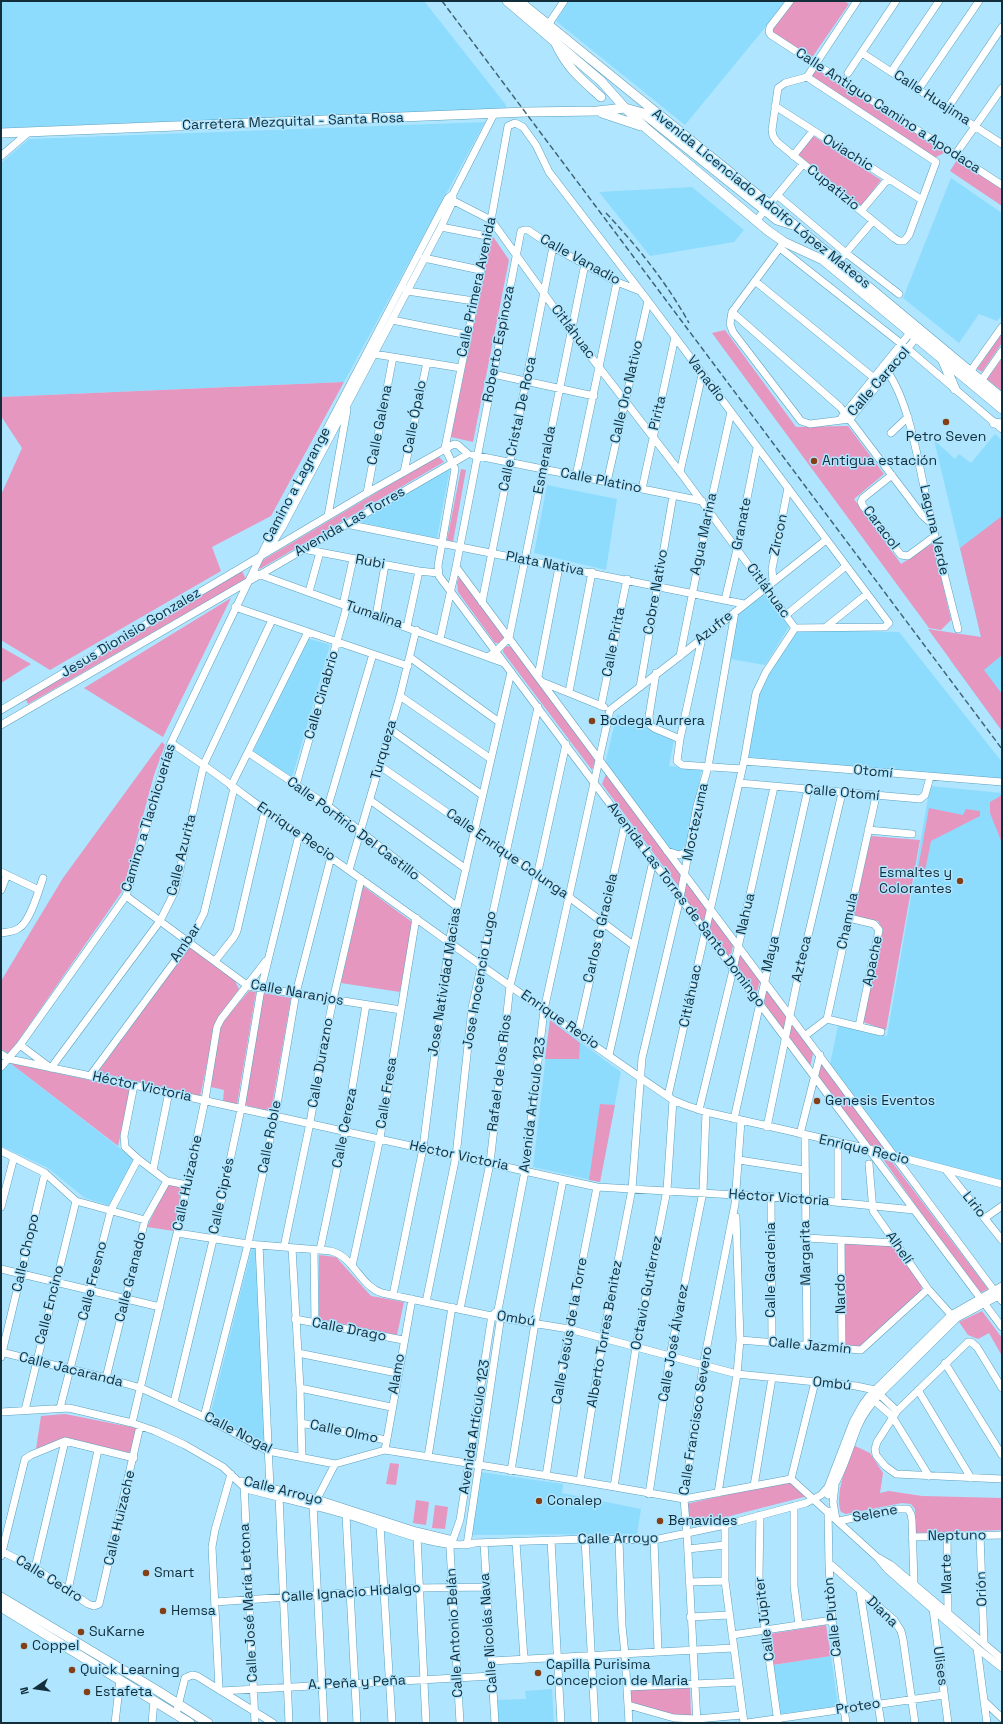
<!DOCTYPE html>
<meta charset="utf-8">
<style>
body{margin:0}
#map{position:relative;width:1003px;height:1724px;overflow:hidden;background:#afe5fe;font-family:"Space Grotesk",sans-serif}
canvas{display:block}
.frame{position:absolute;inset:0;border:2px solid #112e3a;pointer-events:none}
.north{position:absolute;left:16px;top:1668px;width:40px;height:40px;-webkit-text-stroke:3px #afe5fe;paint-order:stroke;rotate:257deg;font-size:11px;font-weight:700;line-height:16px;text-align:center;color:#112e3a}
.north::after{content:'';display:block;margin:auto;width:14px;height:18px;background:#112e3a;clip-path:polygon(50% 0,100% 100%,50% 72%,0 100%)}
</style>
<div id="map">
<canvas width="1003" height="1724"></canvas>
<div class="frame"></div>
<div class="north">N</div>
</div>
<script>
const context = document.querySelector('canvas').getContext('2d');
context.lineJoin = 'round';
function paint(path, color) { context.fillStyle = color; context.fill(path, 'evenodd'); }
function stroke(path, color, width, dash) { context.strokeStyle = color; context.lineWidth = width; context.lineCap = dash ? 'butt' : 'round'; context.setLineDash(dash || []); context.stroke(path); }
function write(font, color, halo, rows, align = 'center') {
  context.font = font + ' "Space Grotesk",sans-serif'; context.lineWidth = 3; context.setLineDash([]); context.textBaseline = 'middle'; context.strokeStyle = halo; context.fillStyle = color; for (const [text, x, y, turn = 0] of rows) {
    context.save(); context.translate(x, y); context.rotate((+turn || 0) * Math.PI / 180); context.textAlign = isNaN(turn) ? turn : align; if (halo) context.strokeText(text, 0, 0); context.fillText(text, 0, 0); context.restore();
  }
}
paint(new Path2D(`
 M1 1H424L506 105V109L1 128Z
 M569 1H787L685 125 556 21Z
 M485 122 344 382 1 397V163L29 139Z
 M951 178 1002 213V315L997 321 979 314 959 343 903 298Z
 M692 187 744 230 734 242 650 256 599 192Z
 M995 434 1002 440V731L950 660 981 637 934 440 955 459 959 454 971 463Z
 M450 468 437 538 359 522Z
 M547 485 617 499 606 570 534 553Z
 M766 592 790 625 765 665 730 659 737 613Z
 M797 630 899 632 1002 762V778L994 779 748 757 761 685Z
 M307 638 330 645 292 778 253 752Z
 M617 714 674 740 669 766 702 769 685 849 678 854 671 852 605 764Z
 M930 786 1002 793V1181L896 1154 830 1064 838 1026 887 1036Z
 M550 1020 621 1072 600 1182 533 1167Z
 M10 1063 135 1160 110 1206 85 1198 48 1168 1 1146V1072Z
 M254 1248 256 1250 265 1443 263 1444 210 1416 251 1251Z
 M481 1472 563 1484 562 1493 641 1509 637 1534 470 1535Z
 M831 1656 838 1706 780 1714 773 1665Z
 M552 1689 554 1723H497L496 1700 526 1699 525 1691Z`), '#8ddcfe');
paint(new Path2D(`
 M792 1H844L849 4 813 56 809 57 773 33V27Z
 M817 69H819L946 152 934 158 811 76Z
 M812 135 881 180 861 206 797 154Z
 M957 160 1002 189V206L950 171Z
 M492 235 509 260 473 442 451 437Z
 M725 330 796 427 848 426 884 474 854 499 901 564 933 543 951 620 941 630 929 628 712 333Z
 M1002 333V343L982 372 977 369Z
 M1002 358V391L987 379Z
 M344 382 271 516 212 547 221 571 50 670 1 640V495L22 448 1 416V397Z
 M438 456 444 462 260 569 258 563Z
 M461 469 466 470 453 542 447 540Z
 M1002 516V655L984 670 1002 694V731L928 629 981 637 960 548Z
 M242 571 246 579 28 704 25 698Z
 M459 577 504 636V639L500 643H495L458 592 457 582Z
 M231 598 163 737 84 688Z
 M507 646 512 647 596 758 592 770 503 652 504 648Z
 M1 647 31 664 1 683Z
 M162 742 165 745 154 775 123 890 9 1054 1 1049V981L63 878Z
 M606 774 682 874 679 887 602 784Z
 M1002 795V843L990 813V802Z
 M929 808 963 815 966 809 980 811V816L931 841 924 876 917 874Z
 M871 836 920 840 886 1030 863 1022 883 930 878 921 854 916 852 914Z
 M685 881 707 909 703 925 682 897Z
 M363 886 412 922 400 992 341 983Z
 M711 916 733 945 730 960 708 931Z
 M190 946 233 977 239 989 216 1020 200 1097 98 1072Z
 M739 954 760 981 756 995 736 968Z
 M764 986 786 1017 784 1033 761 1002Z
 M249 991 256 992 237 1104 223 1101 224 1090 211 1087 219 1026Z
 M262 993 291 998 271 1111 244 1105Z
 M550 1020 580 1043 579 1059H545Z
 M791 1024 813 1053 810 1068 788 1038Z
 M818 1060 888 1152 869 1147 814 1075Z
 M10 1063 131 1089 118 1146Z
 M600 1104 615 1105 600 1182 589 1180Z
 M883 1159 892 1162 988 1289 978 1294Z
 M168 1183 182 1185 174 1231 147 1227Z
 M845 1242 892 1246 895 1248 922 1285 921 1291 863 1347H845L842 1245Z
 M319 1255 336 1257 371 1296 404 1302 397 1335 319 1319Z
 M982 1311 1002 1338V1356L989 1333 978 1339 968 1335 959 1322Z
 M65 1414 136 1428 131 1453 63 1438 36 1449 41 1416Z
 M853 1445 870 1453 883 1473 880 1493 889 1491 922 1496 1002 1498V1530L916 1533 915 1509 911 1504 902 1503 846 1514 841 1512C834 1495 848 1462 853 1445Z
 M390 1463 399 1464 396 1485 386 1484Z
 M787 1481 808 1496 691 1526 686 1504Z
 M416 1500 429 1502 426 1525 413 1523Z
 M435 1505 448 1507 445 1529 432 1528Z
 M826 1625 831 1656 773 1665 769 1634Z
 M690 1688 691 1715H670L630 1702 629 1690Z`), '#e697bf');
const minor = new Path2D(`
 M790 1 770 27 769 32 771 35 1002 185
 M548 25 564 1
 M862 53 1002 144
 M891 72 939 1
 M848 73 896 1
 M807 77 936 162 909 235 904 241H899L894 238 777 142 773 136 772 130 778 88 785 83 807 77 857 1
 M918 90 979 1
 M775 106 922 200
 M947 109 1002 27
 M955 155 1002 88
 M1 156 29 132
 M793 156 813 131
 M777 195 846 253 899 294
 M448 198 491 220 571 331 680 472 795 628
 M861 211 888 179
 M756 221 803 164
 M441 227 487 236
 M784 242 732 312 730 324 733 332 801 421 810 424 850 419 916 338
 M780 248 908 349 1002 429
 M424 258 480 270
 M838 262 873 221
 M755 281 874 378
 M405 289 407 291 474 301
 M732 312 840 407 922 515 932 524
 M392 320 468 335
 M374 354 461 368
 M883 366C910 397 919 469 929 510 938 550 948 590 958 629
 M493 374 594 396
 M967 376 1002 327
 M979 384 1002 351
 M842 417 910 333
 M891 433 908 417
 M445 448 455 469 438 566 439 576 1002 1327
 M445 448 491 220 508 126 515 123 523 127 536 145 549 172 648 301 889 623 885 627 795 628
 M473 455 702 501
 M404 472 427 362
 M680 472 702 375
 M892 475 863 498 861 502 863 506 901 555 908 556 935 536
 M576 476 617 282
 M607 482 648 301
 M642 489 675 337
 M367 493 393 357
 M328 516 347 410
 M346 524 744 604
 M265 547 274 541 282 528 441 227 453 201V196
 M303 549 419 571 438 573
 M456 567 1002 1301
 M258 574 504 663
 M773 581 772 569 788 488
 M309 592 320 552
 M725 600 737 549 757 448
 M482 602 553 247
 M343 605 353 559
 M235 607 408 666
 M786 615 846 566
 M376 616 385 565
 M407 627 419 571
 M826 627 867 594
 M702 638 680 739 677 761 682 765 742 769
 M440 639 456 567 521 231 524 230H528L553 247 617 282 640 291
 M680 656 709 511 731 412
 M488 657 496 651 509 638 585 264
 M411 658 499 722
 M656 673 649 716 650 725 654 728 680 739
 M538 676 559 567
 M542 682 604 707
 M640 687 673 496
 M569 692 592 572
 M400 696 491 759
 M601 706 627 579
 M1 710 367 493 454 444 458 445 468 454 1 725
 M610 710 680 656 826 540
 M390 729 482 795
 M171 743C215 771 256 805 299 835 424 923 546 1014 673 1100L685 1105 706 1112 869 1149 1002 1184
 M249 753 328 806 456 906
 M744 761 1002 782
 M380 766 569 897 633 945
 M739 783 920 799 925 795 930 777
 M296 785 347 606
 M231 786 308 632
 M370 800 466 869
 M328 806 373 654
 M868 830 912 834
 M667 851 679 855 689 851
 M349 870 400 696 416 630
 M1 872 39 890
 M1 890 7 875
 M126 896 248 986 401 1010
 M849 918 874 924 879 930 859 1026
 M1 933C7 932 14 932 19 928 30 922 39 890 43 878
 M215 961 234 937 237 931 265 811
 M827 1019 881 1032
 M578 1033 625 824
 M806 1035 827 1019 876 796
 M20 1045 48 1066
 M1 1054 9 1059 134 1085 597 1187 805 1199 914 1210
 M609 1055 653 861
 M1 1067 20 1045 126 896 171 743 266 545 442 209 448 198 453 194 494 114
 M51 1068 160 921 175 891 204 764 272 620
 M90 1076 189 942 204 913 234 788
 M134 1085 124 1136 125 1147 138 1159 167 1181 187 1185
 M668 1096 744 761 756 693 766 672 795 628
 M699 1110 733 970 774 787
 M734 1119 808 789
 M767 1127 797 982 842 793
 M800 1134 820 1055
 M805 1136 807 1346
 M838 1143V1202
 M1 1151 45 1173 76 1201 145 1220
 M739 1160 804 1170
 M869 1164 873 1211 928 1289 954 1318
 M153 1170 169 1092
 M946 1170 1002 1240
 M771 1196 772 1343
 M1 1207 14 1157
 M985 1218 1002 1206
 M177 1233 248 1244 331 1251C354 1257 360 1286 382 1293L501 1318 569 1329 737 1374 856 1386 875 1390 897 1411
 M806 1238 895 1243
 M841 1240 842 1349
 M259 1245 270 1488
 M284 1247 310 1123 321 1058 333 1000 361 879
 M292 1248 300 1388 302 1458
 M314 1250 315 1323
 M320 1250 345 1131 366 1005
 M352 1266 380 1138 416 918
 M1 1269 160 1307
 M393 1295 423 1148 449 942 511 672
 M426 1302 456 1156 472 1008 538 707
 M460 1309 490 1163 510 986 537 876 566 744
 M295 1319 403 1340
 M740 1340 861 1350 928 1289
 M1 1352 106 1378 141 1388 204 1417 268 1451 335 1464 385 1450 580 1481 684 1499 791 1479 878 1558 887 1569 977 1648 1002 1668
 M298 1353 397 1373
 M1 1357 45 1173
 M945 1363 1002 1455
 M106 1378 145 1220 167 1181
 M300 1388 391 1407
 M1002 1388 977 1347 971 1342H968L897 1411 877 1442 875 1449 876 1455 885 1466 896 1474 1002 1479
 M918 1390 971 1478
 M871 1398 892 1416 929 1476
 M174 1402 213 1240 241 1109 261 989 299 835
 M60 1408 111 1210 138 1159
 M25 1410 76 1201
 M1 1412 69 1408 132 1423 155 1431 185 1445 223 1467 244 1487 250 1490C281 1498 313 1505 344 1514 379 1524 441 1552 475 1543L585 1539 654 1540 725 1525 806 1503 821 1495 828 1487 853 1422 863 1404 869 1396 951 1315 1002 1286
 M204 1417 248 1244 275 1116 296 993 331 857
 M132 1423 177 1233 205 1100 217 1027 221 1019 266 961
 M301 1423 386 1440
 M65 1441 134 1458
 M385 1450 412 1299
 M428 1457 452 1307
 M511 1471 535 1323 563 1180
 M546 1476 569 1329 597 1187
 M791 1479 815 1382
 M241 1481 317 1499 416 1531 453 1540
 M580 1481 603 1338 632 1189 642 1058 680 898 697 806 708 767 735 612
 M244 1483 255 1723
 M754 1486 772 1378
 M835 1486 833 1502 836 1519
 M614 1487 636 1347 667 1190 673 1100
 M718 1493 737 1374 740 1340 736 1217
 M649 1494 670 1356 703 1192 706 1112
 M828 1495C843 1474 849 1448 859 1424 864 1413 872 1403 880 1394L957 1318 1002 1294
 M279 1496 289 1723
 M317 1499 335 1464
 M313 1505 324 1723
 M794 1506V1586L799 1625
 M828 1511 829 1563 832 1620 846 1723
 M346 1515 357 1723
 M760 1515 759 1576 760 1592 778 1723
 M839 1521 897 1509H908L911 1514 912 1520 914 1584
 M380 1525 392 1723
 M725 1525V1581L744 1723
 M980 1535 984 1643
 M947 1536 948 1613
 M417 1537 426 1723
 M912 1537 1002 1535
 M585 1539 595 1723
 M551 1540 561 1723
 M619 1540 622 1626 625 1654 629 1723
 M654 1540 658 1651
 M516 1542 524 1659
 M484 1543 495 1723
 M467 1545 500 1322 499 1314
 M688 1549 725 1545
 M3 1552 35 1568 88 1604 94 1606 99 1604 140 1426
 M1 1556 25 1459 31 1455 65 1441
 M879 1558 891 1565 1002 1659
 M829 1563 894 1620 901 1631 903 1639 915 1723
 M35 1568 65 1441
 M689 1582 725 1581
 M68 1590 98 1450
 M860 1591 881 1723
 M215 1602 418 1588 487 1587
 M933 1609 948 1723
 M690 1617 729 1615
 M732 1635 832 1620
 M977 1648 987 1723
 M491 1661 733 1648
 M628 1687 738 1682
 M219 1689 212 1547 215 1530 231 1474
 M221 1691 492 1676
 M984 1701 1002 1718
 M628 1705 674 1718 697 1719 742 1715
 M176 1714 185 1678 192 1675 197 1676 273 1723
 M115 1723 120 1680
 M152 1723 154 1701
 M460 1723 450 1548 460 1520 491 1321 492 1316 498 1310 525 1171 544 1010 610 710
 M697 1723 687 1534 684 1499 703 1366 735 1204 741 1121
 M747 1723 944 1695`);
const major = new Path2D(`
 M507 1 601 81 625 108 647 129 767 230 784 242 823 260 1002 409
 M519 1 769 204 1002 398
 M556 44C567 68 582 80 601 97
 M602 113 641 126
 M1 133 526 112 597 111 625 108 643 113 777 220 793 225
 M943 361 955 389
 M994 423 1002 424
 M1 1597 158 1691 208 1723
 M1 1607 190 1723`);
stroke(minor, '#5ca0bd', 8);
stroke(major, '#5ca0bd', 10);
stroke(minor, '#fff', 7);
stroke(major, '#fff', 9);
stroke(new Path2D(`
 M442 1 1002 749
 M606 213C637 246 667 283 689 323`), '#406575', 1.5, [6, 3]);
for (const [x, y, r, color] of [
 [946,422,4,"#843f16"],
 [814,461,4,"#843f16"],
 [592,721,4,"#843f16"],
 [960,881,4,"#843f16"],
 [817,1101,4,"#843f16"],
 [539,1501,4,"#843f16"],
 [660,1521,4,"#843f16"],
 [146,1573,4,"#843f16"],
 [163,1611,4,"#843f16"],
 [81,1632,4,"#843f16"],
 [24,1646,4,"#843f16"],
 [72,1670,4,"#843f16"],
 [538,1673,4,"#843f16"],
 [87,1692,4,"#843f16"]
]) { const dot = new Path2D(); dot.arc(x, y, r, 0, 2 * Math.PI); context.fillStyle = color; context.fill(dot); stroke(dot, '#afe5fe', 1.5); }
write('14px', '#112e3a', '#afe5fe', [
 ["Calle Huajima",932,98,33],
 ["Calle Antiguo Camino a Apodaca",888,111,33],
 ["Carretera Mezquital - Santa Rosa",293,122,-2],
 ["Oviachic",848,153,32],
 ["Cupatizio",833,188,39],
 ["Avenida Licenciado Adolfo López Mateos",761,199,39],
 ["Calle Vanadio",580,260,29],
 ["Calle Primera Avenida",477,287,-78],
 ["Citláhuac",573,332,53],
 ["Roberto Espinoza",499,344,-79],
 ["Vanadio",706,379,53],
 ["Calle Caracol",879,382,-49],
 ["Calle Oro Nativo",627,392,-77],
 ["Pirita",658,413,-77],
 ["Calle Ópalo",415,417,-79],
 ["Calle Cristal De Roca",518,424,-78],
 ["Calle Galena",380,425,-79],
 ["Esmeralda",545,460,-79],
 ["Calle Platino",601,481,11],
 ["Camino a Lagrange",297,485,-62],
 ["Avenida Las Torres",350,522,-30],
 ["Granate",742,524,-79],
 ["Caracol",881,528,53],
 ["Laguna Verde",934,530,77],
 ["Agua Marina",704,534,-78],
 ["Zircon",779,535,-78],
 ["Rubi",370,562,10],
 ["Plata Nativa",545,564,11],
 ["Citláhuac",768,591,54],
 ["Cobre Nativo",656,592,-80],
 ["Tumalina",374,615,19],
 ["Azufre",714,628,-39],
 ["Jesus Dionisio Gonzalez",131,633,-31],
 ["Calle Pirita",614,642,-79],
 ["Calle Cinabrio",322,695,-74],
 ["Turqueza",384,750,-74],
 ["Otomí",873,772,5],
 ["Calle Otomí",842,793,5],
 ["Camino a Tlachicuerías",149,818,-73],
 ["Moctezuma",696,822,-78],
 ["Calle Porfirio Del Castillo",353,829,37],
 ["Enrique Recio",296,832,35],
 ["Calle Enrique Colunga",507,854,35],
 ["Calle Azurita",182,855,-76],
 ["Avenida Las Torres de Santo Domingo",686,905,53],
 ["Nahua",746,914,-77],
 ["Chamula",848,921,-78],
 ["Carlos G Graciela",601,928,-77],
 ["Ambar",186,943,-56],
 ["Maya",771,954,-77],
 ["Azteca",802,959,-77],
 ["Apache",873,961,-78],
 ["Jose Inocencio Lugo",480,980,-80],
 ["Jose Natividad Macias",445,982,-81],
 ["Calle Naranjos",297,993,10],
 ["Citláhuac",691,996,-78],
 ["Enrique Recio",560,1020,35],
 ["Calle Durazno",321,1063,-80],
 ["Rafael de los Rios",500,1073,-83],
 ["Héctor Victoria",142,1087,12],
 ["Calle Fresa",387,1093,-81],
 ["Avenida Artículo 123",533,1105,-83],
 ["Calle Cereza",345,1128,-79],
 ["Calle Roble",270,1137,-79],
 ["Enrique Recio",864,1150,13],
 ["Héctor Victoria",459,1156,12],
 ["Calle Huizache",188,1183,-78],
 ["Calle Ciprés",222,1196,-78],
 ["Héctor Victoria",779,1198,4],
 ["Lirio",974,1205,51],
 ["Alhelí",899,1248,55],
 ["Calle Chopo",26,1253,-77],
 ["Margarita",806,1253,-91],
 ["Calle Gardenia",771,1270,-90],
 ["Calle Granado",131,1277,-76],
 ["Calle Fresno",93,1281,-76],
 ["Octavio Gutierrez",647,1293,-79],
 ["Nardo",841,1294,-91],
 ["Calle Encino",50,1305,-76],
 ["Ombú",516,1319,9],
 ["Calle Drago",349,1330,11],
 ["Calle Jesús de la Torre",570,1331,-80],
 ["Alberto Torres Benitez",605,1334,-80],
 ["Calle José Álvarez",674,1343,-80],
 ["Calle Jazmín",810,1346,5],
 ["Calle Jacaranda",71,1370,14],
 ["Alamo",397,1374,-80],
 ["Ombú",832,1384,6],
 ["Calle Francisco Severo",696,1421,-81],
 ["Avenida Artículo 123",475,1427,-81],
 ["Calle Olmo",344,1432,12],
 ["Calle Nogal",238,1433,27],
 ["Calle Arroyo",283,1491,14],
 ["Selene",875,1514,-11],
 ["Calle Huizache",120,1518,-77],
 ["Neptuno",957,1536,-1],
 ["Calle Arroyo",618,1539,-1],
 ["Marte",947,1574,-91],
 ["Calle Cedro",49,1579,32],
 ["Orión",982,1589,-92],
 ["Calle Ignacio Hidalgo",351,1593,-4],
 ["Calle José María Letona",249,1603,-93],
 ["Diana",882,1612,44],
 ["Calle Plutòn",833,1617,-96],
 ["Calle Júpiter",765,1619,-97],
 ["Calle Antonio Belán",455,1633,-93],
 ["Calle Nicolás Nava",489,1633,-94],
 ["Ulises",940,1666,82],
 ["A. Peña y Peña",357,1683,-3],
 ["Proteo",858,1707,-9]
]);
write('14px', '#112e3a', '#afe5fe', [
 ["Petro Seven",946,437,"center"],
 ["Antigua estación",822,461],
 ["Bodega Aurrera",600,721],
 ["Esmaltes y",952,873,"right"],
 ["Colorantes",952,889,"right"],
 ["Genesis Eventos",825,1101],
 ["Conalep",547,1501],
 ["Benavides",668,1521],
 ["Smart",154,1573],
 ["Hemsa",171,1611],
 ["SuKarne",89,1632],
 ["Coppel",32,1646],
 ["Capilla Purisima",546,1665],
 ["Concepcion de Maria",546,1681],
 ["Quick Learning",80,1670],
 ["Estafeta",95,1692]
], 'left');
</script>
